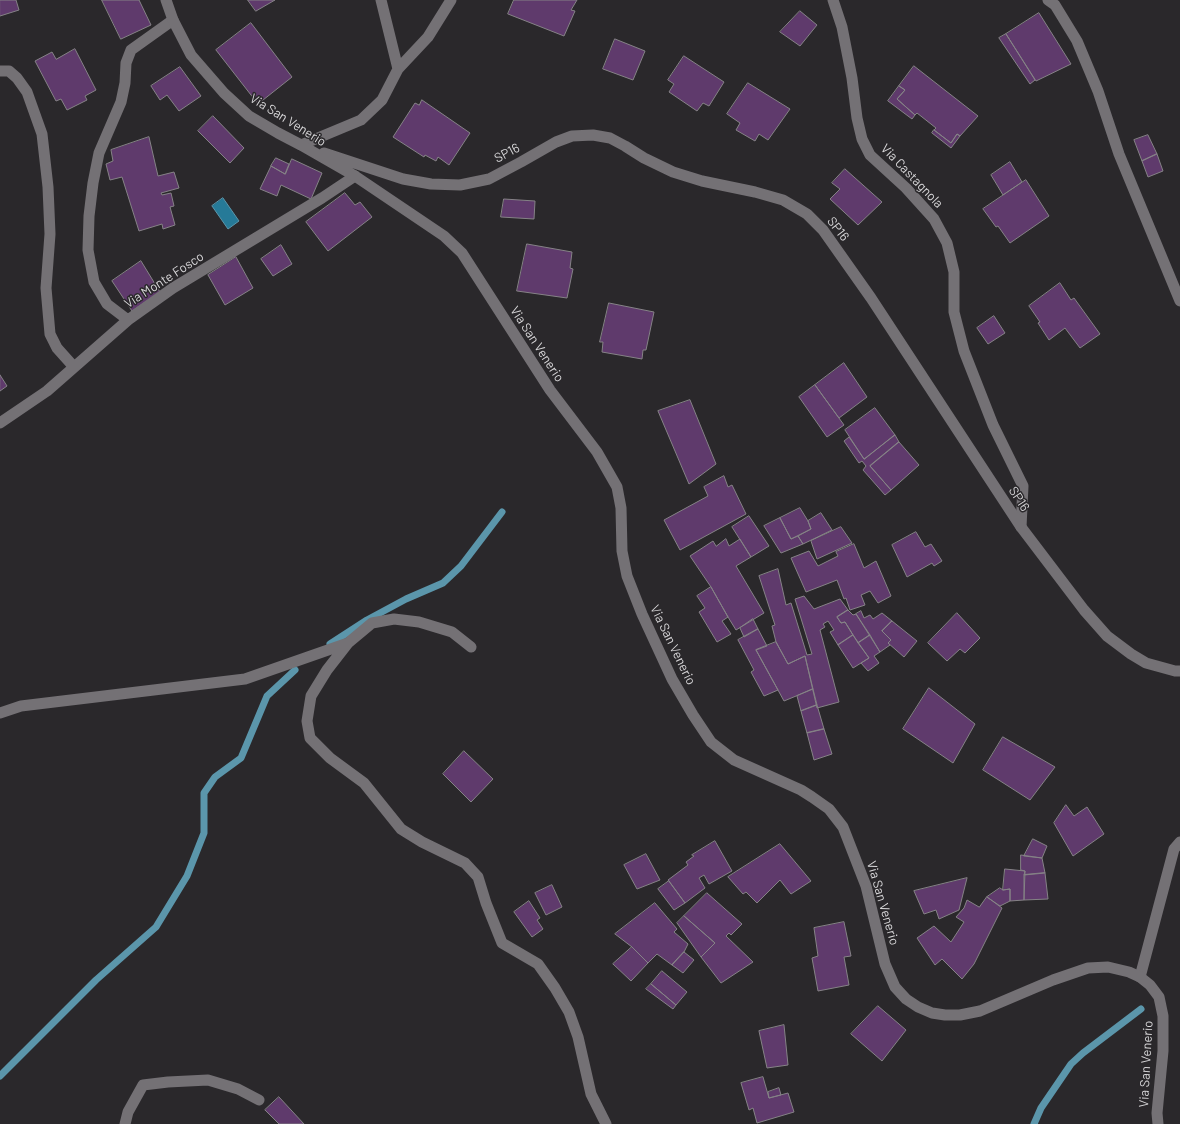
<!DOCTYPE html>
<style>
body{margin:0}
canvas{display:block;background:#2a282b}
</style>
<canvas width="1180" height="1124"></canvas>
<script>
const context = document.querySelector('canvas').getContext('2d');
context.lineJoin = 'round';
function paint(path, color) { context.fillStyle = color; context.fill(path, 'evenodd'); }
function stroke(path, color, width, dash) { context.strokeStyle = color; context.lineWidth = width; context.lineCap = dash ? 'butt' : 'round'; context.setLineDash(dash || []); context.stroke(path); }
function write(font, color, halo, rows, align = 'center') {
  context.font = font + ' Barlow,sans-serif'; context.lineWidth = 3; context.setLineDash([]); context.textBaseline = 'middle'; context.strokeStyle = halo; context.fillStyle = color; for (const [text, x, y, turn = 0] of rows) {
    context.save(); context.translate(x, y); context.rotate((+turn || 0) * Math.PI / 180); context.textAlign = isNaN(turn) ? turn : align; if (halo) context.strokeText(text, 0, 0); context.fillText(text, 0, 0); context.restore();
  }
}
const water = new Path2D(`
 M223 198 239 221 228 229 212 206Z`);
paint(water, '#267a98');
stroke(water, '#5b96ab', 1);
stroke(new Path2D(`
 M330 644 367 620 406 599 443 583 461 566 502 512
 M0 1076 96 980 156 927 187 876 204 833V793L215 777 241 758 267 696 295 670
 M1034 1124 1041 1108 1071 1064 1083 1053 1141 1009`), '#5b96ab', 7);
const building = new Path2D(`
 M0 0H16L19 10 0 16Z
 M102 0H139L151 25 121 39Z
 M248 0H275L256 11Z
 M514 0H577L571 10 575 11 564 36 508 14Z
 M800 11 817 25 800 46 780 32Z
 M1039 13 1071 64 1036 81 1006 34Z
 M251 23 292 77 258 104 216 50Z
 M1006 34 1035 80 1030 84 999 38Z
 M615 39 645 51 633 80 603 69Z
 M75 49 96 90 85 96 87 100 67 110 61 99 56 101 35 61 52 52 56 59Z
 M684 56 724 82 709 106 703 103 697 111 669 92 674 84 668 80Z
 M914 66 978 116 960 136 957 134 951 143 934 130 936 128 917 113 915 115 897 99 905 90 899 86Z
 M180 67 201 96 179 111 167 95 160 100 151 86Z
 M748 83 790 109 768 140 759 134 755 141 736 130 740 123 727 114Z
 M899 86 905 90 897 99 915 115 912 119 888 101Z
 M422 100 470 133 449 165 438 157 436 161 425 155 424 157 393 137 415 103 419 105Z
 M213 116 244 148 230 163 198 131Z
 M934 130 951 143 957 134 960 136 951 148 932 133Z
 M1148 135 1157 154 1142 161 1134 140Z
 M149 137 158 176 174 172 179 188 161 193 162 195 171 193 174 206 170 207 175 225 163 229 162 224 139 231 122 177 110 180 106 164 113 161 111 150Z
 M1157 154 1163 171 1148 177 1142 161Z
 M276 158 289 164 285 174 271 166Z
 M292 159 322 173 311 199 281 185 277 196 260 189 271 166 285 174Z
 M1010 162 1022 182 1003 195 991 175Z
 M845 169 882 202 858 225 830 199 840 189 832 183Z
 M1026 180 1049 216 1010 243 998 226 996 227 983 209Z
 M345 193 355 205 360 202 372 217 328 251 306 222Z
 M504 199 535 201 534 219 501 217Z
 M527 244 572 252 570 268 573 269 567 298 517 291Z
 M281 245 292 264 273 276 261 259Z
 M236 257 253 288 225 305 208 275Z
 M141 261 160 292 132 311 112 281Z
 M1060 283 1071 300 1074 298 1100 334 1080 348 1065 328 1049 340 1038 323 1040 322 1029 306Z
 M609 303 654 312 646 350H643L642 359 602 352 603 342H600Z
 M994 316 1005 333 988 344 977 328Z
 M844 363 867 397 839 418 815 385Z
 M0 375 7 386 0 391Z
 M815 385 844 425 827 437 799 397Z
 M690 400 716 464 689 484 658 411Z
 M875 408 895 435 864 459 845 430Z
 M895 435 899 442 870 466 891 490 885 495 863 470 866 466 862 461 859 463 844 441 849 437 864 459Z
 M899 442 919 465 891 490 870 466Z
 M724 476 728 487 732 485 746 514 680 550 664 520 708 496 704 487Z
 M800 508 808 521 811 529 791 539 780 518Z
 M821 513 832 530 803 544 798 536 811 529 808 521Z
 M749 516 769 546 751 557 732 527Z
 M780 518 791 539 798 536 803 544 781 553 764 526Z
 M841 527 852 543 817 559 811 541Z
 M916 532 925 547 931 544 942 561 934 566 932 563 907 577 892 545Z
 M726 539 729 546 740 539 751 557 736 566 764 613 736 630 728 617 711 587 690 556 713 541 716 546Z
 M854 544 864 568 876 561 891 596 878 603 870 591 861 595 865 605 850 610 846 598 844 599 837 580 806 592 791 558 809 551 818 566 838 556 836 552Z
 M778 569 786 605 791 603 807 655 812 654 795 599 804 596 814 609 840 599 848 610 837 617 841 623 845 622 853 635 838 645 830 632 834 630 828 621 823 624 825 627 820 630 839 702 817 708 805 656 788 664 776 642 772 626 775 625 759 576Z
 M711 587 728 617 722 621 731 634 717 642 699 612 705 608 697 596Z
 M848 610 853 615 856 614 870 635 858 643 845 622 841 623 837 617Z
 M861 611 864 618 870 615 873 619 882 613 892 621 882 631 891 640 888 643 890 645 880 652 856 614Z
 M957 613 980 638 965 653 960 649 947 661 928 643Z
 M753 619 758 629 744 637 740 628Z
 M892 621 917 641 904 657 888 643 891 640 882 631Z
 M758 629 767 646 756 650 778 690 764 696 751 672 754 670 738 640Z
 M853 635 869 658 853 668 838 645Z
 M870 635 880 652 874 656 879 663 868 671 861 663 869 658 858 643Z
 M776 642 788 664 805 656 813 689 784 701 756 650Z
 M929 688 975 724 953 763 903 729Z
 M813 689 817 705 801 711 797 696Z
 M817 705 824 729 807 733 801 711Z
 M824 729 832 754 814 760 807 733Z
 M1003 737 1055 767 1030 800 983 770Z
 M464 751 493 779 471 802 443 774Z
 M1066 805 1074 816 1087 807 1104 834 1073 856 1054 823Z
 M1033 839 1047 846 1042 858 1024 856Z
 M715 841 732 871 709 884 704 875 699 878 705 888 685 903 668 880 688 865 686 862 694 856 692 855Z
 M780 844 811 881 791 894 780 880 757 903 746 892 743 894 728 877Z
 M646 854 660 880 637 889 624 865Z
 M1021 855 1042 858 1045 873 1024 875 1025 871 1021 870Z
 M1005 869 1025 871 1024 900 1010 901V889L1003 890Z
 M1045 873 1048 899 1024 900V875Z
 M967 878 959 910 939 919 936 910 924 914 914 891Z
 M669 881 685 903 674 910 658 889Z
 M552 885 562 907 546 915 535 893Z
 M1000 888 1003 890 1010 889V901L1000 906 987 897Z
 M707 893 742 924 731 935 729 933 726 936 753 962 721 983 701 957 715 943 684 916Z
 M987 897 1002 908 974 964 962 979 942 959 935 965 917 938 934 926 951 942 964 922 956 917 964 908 967 900 979 907Z
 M529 901 540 918 537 920 543 929 532 937 514 912Z
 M655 903 677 929 674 932 688 944 684 952 672 965 657 954 648 963 632 947 615 934Z
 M684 916 715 943 701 957 677 923Z
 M844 922 851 956 844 957 849 985 818 991 812 958 818 956 814 928Z
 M632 947 648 963 631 981 613 964Z
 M684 952 694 960 683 973 672 965Z
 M662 971 687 992 676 1005 651 984Z
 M651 984 676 1005 673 1009 646 989Z
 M878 1006 906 1030 882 1061 851 1034Z
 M784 1025 788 1065 767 1068 759 1031Z
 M763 1077 769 1098 788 1093 794 1112 757 1123 753 1108 749 1110 741 1083Z
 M779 1088 781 1095 769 1098 768 1092Z
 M279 1097 304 1124H279L265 1110Z`);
paint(building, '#5f3a6c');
stroke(building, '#858286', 1);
stroke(new Path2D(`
 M381 0 398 69
 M833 0 842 27 852 78 857 118 862 139 870 155 906 188 934 219 947 243 954 272V312L964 351 993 425 1023 486 1021 527
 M1048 0 1055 5 1077 41 1098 91 1119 154 1180 301
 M0 71H9L17 78 27 92 42 134 48 187 50 234 46 288 50 334 57 348 74 367
 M301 145 361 120 382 100 398 69 428 37 451 0
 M128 320 107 304 94 282 88 250 89 216 93 183 99 153 121 102 125 83 126 63 131 50 173 20
 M0 423 47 391 128 320 173 288 322 198 355 176
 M348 643 327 670 311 696 307 721 310 738 330 758 364 783 401 829 422 842 465 863 478 877 486 903 502 943 538 964 555 988 569 1012 578 1037 591 1094 606 1124
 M0 713 21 706 245 679 348 643 372 623 394 619 419 622 452 632 471 647
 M1140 977 1174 849 1180 842
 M125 1124 128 1112 143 1085 168 1082 208 1080 238 1089 259 1100`), '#747175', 11);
stroke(new Path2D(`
 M166 0 173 20 191 55 224 93 249 116 278 133 301 145 355 176 444 236 462 253 550 390 597 452 617 487 621 508 622 551 627 576 642 614 672 679 693 715 711 742 734 760 801 790 812 797 829 809 843 827 866 886 885 964 895 987 906 999 918 1007 932 1013 945 1015H960L980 1011 1053 980 1088 968 1108 967 1129 972 1140 977 1150 985 1159 997 1163 1016V1051L1157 1113 1158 1124
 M324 153 403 179 431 184 460 185 489 179 521 162 556 142 572 136 593 135 610 138 625 146 644 158 673 172 702 181 755 192 783 200 807 214 823 230 871 298 1021 527 1084 610 1107 636 1131 654 1146 663 1175 671H1180`), '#747175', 11);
write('13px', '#d7d6d8', '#2a282b', [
 ["Via San Venerio",288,120,32],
 ["SP16",507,153,-28],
 ["Via Castagnola",912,176,46],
 ["SP16",838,229,52],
 ["Via Monte Fosco",164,280,-33],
 ["Via San Venerio",537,344,57],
 ["SP16",1019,499,57],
 ["Via San Venerio",673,645,64],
 ["Via San Venerio",883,903,74],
 ["Via San Venerio",1146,1064,-87]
]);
</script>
